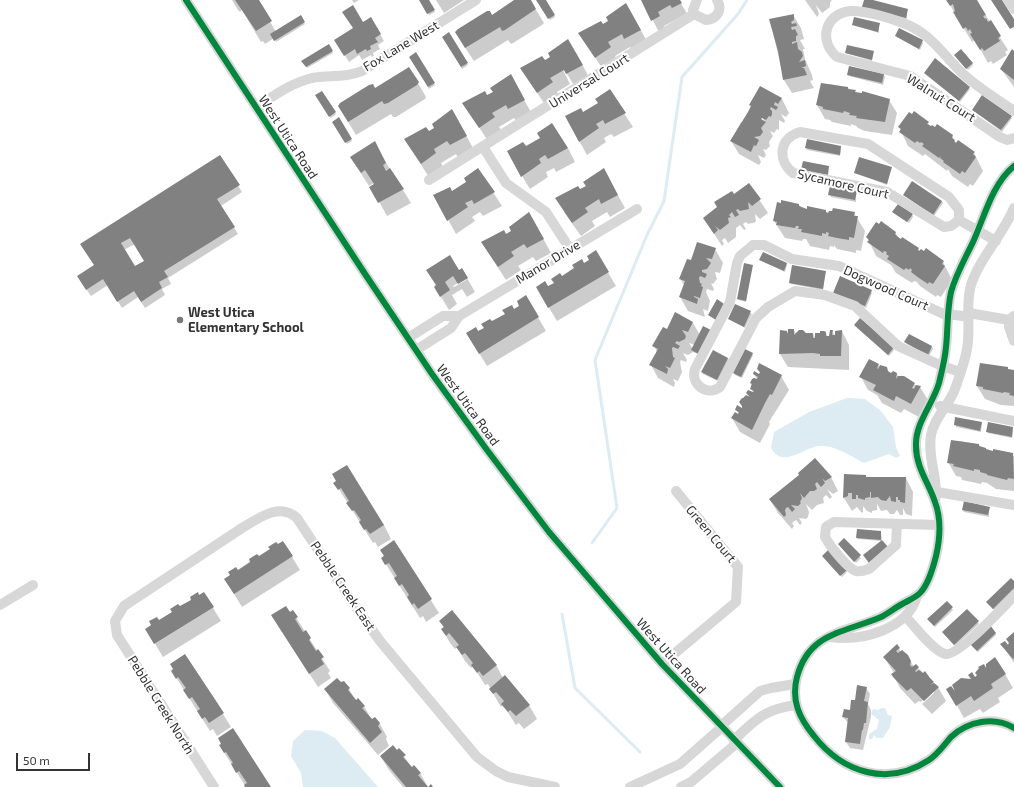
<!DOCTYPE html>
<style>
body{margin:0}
#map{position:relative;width:1014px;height:787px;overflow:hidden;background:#fff;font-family:"Exo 2",sans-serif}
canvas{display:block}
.scale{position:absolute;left:16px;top:753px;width:74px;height:18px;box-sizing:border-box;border:2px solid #333;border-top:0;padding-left:5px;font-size:12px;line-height:14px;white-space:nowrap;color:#333;-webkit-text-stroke:3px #fff;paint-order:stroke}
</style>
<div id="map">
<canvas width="1014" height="787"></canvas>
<div class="scale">50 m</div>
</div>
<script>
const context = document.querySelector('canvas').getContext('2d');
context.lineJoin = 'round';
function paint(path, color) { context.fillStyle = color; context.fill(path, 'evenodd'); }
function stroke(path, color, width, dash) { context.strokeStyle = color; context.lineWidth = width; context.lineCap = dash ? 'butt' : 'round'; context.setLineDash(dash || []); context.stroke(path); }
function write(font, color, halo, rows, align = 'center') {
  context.font = font + ' "Exo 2",sans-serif'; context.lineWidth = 4; context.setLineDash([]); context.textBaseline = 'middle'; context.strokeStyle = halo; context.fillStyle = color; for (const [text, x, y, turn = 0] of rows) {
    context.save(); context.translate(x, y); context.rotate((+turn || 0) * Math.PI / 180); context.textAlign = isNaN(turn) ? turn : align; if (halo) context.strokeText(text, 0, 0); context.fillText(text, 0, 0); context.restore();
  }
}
paint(new Path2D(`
 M847 398 865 399 881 411 893 427 896 447 900 456 896 458 889 454 864 463C853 457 834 445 821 446 803 446 784 470 771 448L774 432 809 412Z
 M882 708H885L888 715 892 716 890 727 883 738H877L874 735 873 738 869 740V734L877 729 879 720 871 714 873 709 878 710Z
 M305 730 322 731 335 738 378 787H303L301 773 291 756 293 741Z`), '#ddebf3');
paint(new Path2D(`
 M232 0H258L276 32 300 17 305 24 276 42 274 38 265 44 263 41 261 42 242 10 240 12 238 10Z
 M352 0H359L354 3Z
 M420 0H427L435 12 429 15Z
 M436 0H464L444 13Z
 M518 0H530L544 23 542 25 513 43 511 44 508 40 474 61 464 46 492 16Z
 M537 0H545L555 17 550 20Z
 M642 0H679L689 17 679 18 664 26 667 30 660 34Z
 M805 0H831L832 1 830 2V7L822 13 816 5 819 14 817 17Z
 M865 0 907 9V19L864 9Z
 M947 0H976L1008 50 1005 52 1007 55 993 64 991 61 988 63 975 40 972 42Z
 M793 15 801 28 804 39 800 40 805 49H803L805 59 812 75 813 80 810 81 814 88 792 93 784 80 770 20Z
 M634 18 648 43 633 51 630 47 615 56 617 61 604 71 579 33Z
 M371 19 384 41 378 45 380 49 373 53 374 56 372 57 371 55 362 60 359 55 349 62 336 40Z
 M879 24V33L853 25Z
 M448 34 468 65 462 69 443 37Z
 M896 36 922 41 923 43 920 50Z
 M328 45 333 53 307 68 303 61Z
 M873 52 872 61 846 53Z
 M1014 52V87L1001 69Z
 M576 53 590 79 575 87 564 69 563 70 570 84 557 92 559 96 546 106 521 69Z
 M415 54 435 85 429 89 410 57Z
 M956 57 972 63 973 65 968 70Z
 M848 74 884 75 885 77 883 85 849 76Z
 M926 74 969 88 970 89 960 102Z
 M418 83 426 97 425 99 396 117H393L391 114 356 135 347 120 374 90Z
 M830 84 848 88 856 93 889 100 897 113 892 135 865 131 858 128 856 126 851 124V126L832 122 830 120 825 119 817 105Z
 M760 87 782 99 789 113 786 117 781 114 785 121 784 123 779 120V130L777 129 774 133 770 131 773 136 769 142 770 146 766 150 763 149 766 155 764 158 758 155 761 162 759 165 739 154 731 141 741 122 743 123ZM760 113 765 122H763L758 114Z
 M518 89 532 114 517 122 514 118 499 127 502 131 488 141 464 104Z
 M609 90 633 127 614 137 611 134 604 138 606 142 587 155 566 117 583 113 599 104Z
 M322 92 336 114 331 118 317 95Z
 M973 110 1011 116 1012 118 1002 132Z
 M338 119 352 141 347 144 333 122Z
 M928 123 931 128 952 136 957 144 974 153 983 171 973 186 970 184 968 187 952 176 948 169 947 171 925 154 923 156 908 146 899 127Z
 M460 124 474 150 458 158 456 154 441 163 443 167 429 177 405 140Z
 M841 147 840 156 807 150 806 148Z
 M525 148H568L575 162 556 172 554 168 546 172 548 177 530 189 522 176Z
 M382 156 411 203 387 216 371 187 375 185 374 183 369 186 351 158Z
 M220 157 242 192 221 206 238 234 168 278 171 284 162 289 165 295 145 308 138 297 122 308 108 285 91 296 82 283 95 266ZM135 244 145 261 135 267 124 250Z
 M891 168 887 185 855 173Z
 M478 169 502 206 483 216 480 212 472 217 475 221 456 234 435 196 452 192 468 183Z
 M611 183 625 208 610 217 607 212 592 221 595 226 581 236 564 212 580 191Z
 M749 184 768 213 760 219 755 214 756 222 748 224 746 222 743 224 746 229 744 230 740 225 736 228V237L728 243 725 238 722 240 724 244 722 246 704 218Z
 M856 192V202L831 197 830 195Z
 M904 195 942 201 943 203 934 216Z
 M799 205 803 209 826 211 827 214 854 213 865 231 861 251 856 250V253L837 249 834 245V247L830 246 829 250 810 246 806 239H803L802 241 785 238 774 221Z
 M895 214 912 215 913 217 909 223Z
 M537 227 551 253 536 261 533 257 518 266 521 270 506 280 482 243Z
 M895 232 900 240 918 249 920 252 943 262 952 280 941 297 937 295 936 297 920 286 917 282 914 281 912 283 896 273 891 265 876 256 867 237Z
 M715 249 723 263 720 273 715 272 717 279 713 284 711 283 714 289 713 291 707 289 706 292 710 301 708 311 703 309 705 317 688 311 680 297 684 285 680 278 691 261Z
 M596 252 616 286 557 321 537 288 548 287 555 283 561 277 590 261Z
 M760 260 786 264 787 265 785 272Z
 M752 266 746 302 739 300 738 299Z
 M459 271 467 278 475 292 467 297 462 289 452 295 457 304 449 310 435 287ZM466 278V280L454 287 453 286Z
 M825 272 823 290 791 284 790 283Z
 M871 291 872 293 866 308 836 294Z
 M526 297 546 331 487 366 467 333H478L492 322 521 306Z
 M736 305 752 314 745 328 729 319Z
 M693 323 700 335V355L693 352 688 355 683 353 687 360 686 362 681 360 680 362 682 372 678 381 673 379 675 383 674 387 658 378 651 365 657 352 654 346 667 331ZM689 343 695 345 693 349Z
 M856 327 893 348 894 350 889 356Z
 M794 330 796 334H813L816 339 826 333 828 337H830L832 331 836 338 842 331 849 345V370L788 367 780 354 788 335Z
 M909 335 932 347 933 349 929 356 907 344 906 342Z
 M752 354 753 355 742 378 735 375 734 373Z
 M728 358 729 360 718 381 703 374 702 372Z
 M878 365 880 368H886L889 373 897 374 898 377 920 387 928 400 919 417 904 409 901 413 882 403 877 395 868 390 861 377Z
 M1007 368 1009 370 1014 371V406L1001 405 985 399 977 386Z
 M758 369 781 376 789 390 769 422 770 424 760 443 740 432 732 418 739 415 736 410 742 409 750 398 747 393 754 394 751 388V383L758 381 754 374 759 375 760 373Z
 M956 418 982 423 981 432 956 427Z
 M1013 428 1012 438 988 433 987 431Z
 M960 441 979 445 987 451 994 452V450L1014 456V491L996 489 987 483 982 482 981 484 962 480 961 477 956 476 948 462Z
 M800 475 831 477 838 491 833 494 827 489 832 497 830 499 826 495 823 498 824 503 817 505 812 510 806 504 809 512 808 517 806 519 799 518 802 523 800 525 796 520 792 523 794 526 792 529 778 513 770 500Z
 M845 476 906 478 913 492 912 516 906 514 903 508V515H900L897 510 894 514H890L887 510 881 511 877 504V510L872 511V513L867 511 863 506V513L861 512 857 507 852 511 844 498Z
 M337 481 384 525 391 539 378 547 375 542 373 543 335 483Z
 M989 508V517L964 512 963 510Z
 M881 532 882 541 858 539 857 538Z
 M844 539 861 558 856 563 840 546Z
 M283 542 300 570 242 607 225 579Z
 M394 542 439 613 426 622 423 616 420 618 382 558Z
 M823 556 846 570 847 572 842 577Z
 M1014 583V590L994 610 989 604Z
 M192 600 213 608 221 621 163 657 154 642 159 621Z
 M947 602 953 610 935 627 930 621Z
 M292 611 330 671 328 673 331 678 318 687 272 616Z
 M440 621 496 665 503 678 529 705 537 719 524 729 519 723 516 725 503 705 501 707 498 702 488 684 485 685 473 666 471 668 465 661 457 647 455 649 450 643 442 629 444 628Z
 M978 622 979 624 955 646 944 634Z
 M996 633V635L978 652 972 646Z
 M1014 633V663L1002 644 1007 646Z
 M897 646 901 652 907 655 914 667 918 668 938 687 946 701 932 714 922 704 934 693V690L921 702 919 701 915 704 900 688 893 675 894 673 884 657Z
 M172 671 223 714 231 727 217 736 213 729 210 731Z
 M988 672 1005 674 1013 688 998 698 1000 702 983 713 980 709 964 718 955 702 956 696 969 681Z
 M866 688 870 694 868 704 871 710V717L863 750 850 748 846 742 848 723 843 717 851 711Z
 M325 689H349L356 701 364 706 372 720 375 718 380 724 387 737 386 739 389 746 378 755 333 703Z
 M220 746 270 787H246Z
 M399 749 412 768 420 773 428 787H403L389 770 381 757Z`), '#0003');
stroke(new Path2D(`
 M592 543 617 508 595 360 647 235 664 201 682 77 738 14 747 0
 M562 614 575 688 640 752`), '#ddebf3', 3);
paint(new Path2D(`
 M235 0H259L272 21 256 31Z
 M419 0H429L435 10 427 14Z
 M514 0H531L536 9 505 30 502 31 500 27 465 48 455 32 458 29 487 11H490L492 15Z
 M536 0H546L555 15 548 19Z
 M641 0H680L682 3 672 8 670 5 658 12 660 16 651 21Z
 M864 0H873L908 9 906 18 862 7Z
 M946 0H977L986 15 983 16 985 19 986 18 988 22 991 20 1001 36 998 38 1000 41 984 51 982 48 980 50 970 34 972 33 970 29 968 31 966 27 963 29 953 12 955 11 953 4 950 6Z
 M991 0H1002L1014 19V27L1010 29Z
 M626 3 641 30 624 39 622 34 608 42 611 47 595 58 578 33 601 21 603 24 608 21 606 17Z
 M353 5 363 22 371 17 381 34 375 38 378 42 370 46 371 49 367 51 366 49 357 54 355 49 344 56 334 40 353 28 342 12Z
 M794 14V20L791 22 792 24 796 23 797 26 791 27 792 30 795 29 798 35 796 36V41L792 42V44L797 42 798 49 802 52 803 56 799 62 805 60 806 66 801 68H804L807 75 783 80 778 51 769 19Z
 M301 15 305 22 274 41 270 34Z
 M854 17 880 23 878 32 852 25Z
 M899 28 923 40 919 49 895 36Z
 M449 32 468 63 461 67 442 37Z
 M568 39 583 65 566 74 564 70 550 78 553 82 537 93 520 68 542 56 545 60 550 57 548 53Z
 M329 44 333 51 306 67 301 61Z
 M847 45 874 51 872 60 845 53Z
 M961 49 973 63 966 69 954 55Z
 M1012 49 1014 51V80L1000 69Z
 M416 52 435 83 428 87 409 57Z
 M935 58 970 87 959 101 924 73Z
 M849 66 884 74 882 83 847 75Z
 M409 67 419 82 417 85 388 103 384 104 382 101 348 122 338 106 340 103 369 85 373 84 375 88Z
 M511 74 525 100 508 109 506 105 492 113 495 117 479 128 462 103 485 91 487 95 493 92 490 88Z
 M821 83 848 87V89L856 90 855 92 862 93V91L890 99 885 122 856 118 857 116 849 115 850 113 844 111 843 113 823 109V107L816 105Z
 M760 86 782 98 778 104 775 102 774 105 778 107 776 110 771 107 770 109 772 111V114L771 117 769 116 766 120 762 118 761 119 766 122 761 128 763 132 760 136 754 137 759 140 756 146 751 144 754 145 751 152 730 141 748 112 751 106 749 105Z
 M610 89 626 113 605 124 603 120 596 124 599 128 579 142 565 116 581 108 583 112 598 103 595 99Z
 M322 91 336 112 329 117 315 95Z
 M982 95 1012 116 1001 130 972 110Z
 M452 109 467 136 450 145 447 141 434 149 436 153 421 164 404 139 426 127 429 131 434 128 432 124Z
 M914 111 929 122 927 124 931 126 932 125 935 127 937 124 953 135 952 138 955 140 954 141 956 143 958 140 975 152 973 154 976 157 965 173 962 171 960 174 943 162 944 161 940 158 941 156 939 158 922 146 924 144 921 142 920 143 917 141 915 143 899 132 901 129 898 127 909 112 912 114Z
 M339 117 352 139 345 143 332 122Z
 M552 123 568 148 548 159 545 155 539 159 541 163 521 177 507 151 523 142 526 146 540 138 537 133Z
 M807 139 841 146 840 155 805 148Z
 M375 141 386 163 383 165 386 171 390 168 404 189 378 203 369 187 374 184 365 170 361 173 350 157Z
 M220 155 240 185 217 199 235 227 164 271 168 277 159 282 162 288 141 302 134 291 117 302 103 279 86 290 77 276 94 265 80 244ZM130 238 144 261 135 266 121 243Z
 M859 157 892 167 887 184 854 173Z
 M803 161 829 166 828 175 801 170Z
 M478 168 495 192 474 204 472 200 465 203 468 207 447 221 433 195 450 187 452 191 466 182 464 178Z
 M604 168 618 195 601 204 599 199 585 208 588 212 572 223 555 198 578 186 580 189 586 186 583 182Z
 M912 181 942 201 933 215 903 195Z
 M749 183 761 199 752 206 748 202 749 209 740 211 738 209 736 210 739 215 735 217 732 212 729 215 731 217 728 218 729 223 720 230 715 226 718 230 714 234 703 218 717 207 714 202 732 191 734 194Z
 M830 186 857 191 855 200 828 195Z
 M781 200 799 204V206L807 209V206L826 210V212L828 213 829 211H832L833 208 855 212 854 216H858L854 238 849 237V240L837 238 828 236 829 233 826 232V234L822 233V236L801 232 802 229H798L799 226H796L795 228 776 225 777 222 773 221 777 202 781 203Z
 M898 204 913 214 907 222 892 212Z
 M529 212 544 239 527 248 524 244 511 252 514 256 498 267 481 242 504 230 506 234 511 231 509 227Z
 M881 221 896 232 895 234 898 237 901 239 902 237 919 248 918 250 919 251 921 249 924 251 926 248 944 261 942 264 945 266 933 284 929 282 928 284 919 278 911 272 912 270 910 268 909 270 906 268 904 270 887 259 889 256 886 254 887 252 884 251 883 253 867 242 869 240 866 237 876 222 879 224Z
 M697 242 716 248 712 259 706 258 711 263 707 269 702 270V272L707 274 705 278 700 276 699 278 700 283 702 284 701 286 703 287 700 298 694 296V297L698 299 697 304 679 297 685 281 679 279 687 259 691 260Z
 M596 250 609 272 548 308 536 287 545 281 548 286 554 283 551 279 560 273 562 276 574 268 572 265 582 259 584 263 589 260 587 256Z
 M763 252 787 263 784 271 759 260Z
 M450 255 459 270 462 268 468 278 458 284 453 276 445 282 450 290 440 297 434 287 436 285 426 270Z
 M744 263 753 265 746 301 737 299Z
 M792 265 826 271 823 289 789 283Z
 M840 276 872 290 865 306 833 293Z
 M526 295 539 317 479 354 466 333 476 327 478 331 484 328 481 324 490 319 492 321 505 314 502 310 512 305 514 309 519 306 517 301Z
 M717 299 724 304 716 320 708 315Z
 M735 304 751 311 744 327 728 319Z
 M675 312 693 322 688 332 682 330 686 336 685 339 679 342 677 341 675 343 680 346 678 349 673 347 672 348 673 357 675 358 670 368 665 366 668 369 667 374 649 365 658 349 652 346 663 327 667 329Z
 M860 318 894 347 888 355 854 325Z
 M703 326 711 330 699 354 691 350Z
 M788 329H794V335L799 330H803L806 333H813V338H815V333H820V331H824L826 332V336H829L830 330H833L832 335H835V331L842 330 841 356H820V354L813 353 779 354 780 330 787 331 788 334Z
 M909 334 932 346 928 355 904 342Z
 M745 349 753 353 741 377 733 373Z
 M713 350 728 358 717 380 701 372Z
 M869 359 879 364 877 368 878 369 880 365 887 367 888 371 891 373 889 375 893 371 897 373 896 379 898 376H904L915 383 912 388 914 389 916 385 921 386 911 404 896 396 894 401 890 399 873 390 876 385 859 377Z
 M759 363 782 375 772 395 770 394 765 403 752 430 731 418 735 412 738 414 739 412 735 410 737 405 742 408V406L739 402 742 398H743L746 395 750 397 746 393 748 390 753 392 754 391 750 389 752 384 750 383 752 379 754 378 757 379 758 377 753 374 754 371 759 374 760 372 757 369Z
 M980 363 1008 367V369L1014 370V396L1009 395 1010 393 1004 392 1003 393 983 389V387L976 386Z
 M955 417 982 422 980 431 954 425Z
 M988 422 1013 427 1012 437 986 432Z
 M951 440 979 444V446L986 448V449L993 451V449L1013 453 1014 479 1008 478 1007 480 987 475V474L980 472V470L974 469V471L953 466 954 464 947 463Z
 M815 458 832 477 825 481 822 478 825 483 821 487 817 482 815 484 817 489 814 491H810L804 498 800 493 802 498 800 502 801 503 798 506 791 505 795 509 792 512 788 507 786 508 785 510 786 515 784 517 769 499 799 475 798 473Z
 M347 465 384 525 370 534 366 529 364 530 359 522 361 520 354 510 352 511 346 503 349 501 341 488 338 490 333 483 336 481 332 474Z
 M844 474 866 475V477H906L905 503 900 502V500H898V497H896V502L891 501 890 496 886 501 881 500 878 497 871 498V492H870V497L865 498V500L858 498V495H856V499H852V493H848V496L843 498Z
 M964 501 990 507 988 515 962 510Z
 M857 529 881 531V540L856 538Z
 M844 538 861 555 854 562 838 544Z
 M394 540 432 599 418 609 414 603 412 605 407 597 409 595 402 584 399 586 394 578 397 576 389 563 385 565 381 558 384 556 380 550Z
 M882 540 888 547 869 563 863 555Z
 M283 541 293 556 234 594 224 579 230 575 228 572 236 567 238 570 250 562 249 559 257 554 259 556 270 549 268 547 276 542 278 544Z
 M828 550 847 570 840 576 822 556Z
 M1011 578 1014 581V588L993 609 986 602Z
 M198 592 199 595 204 592 214 607 154 644 145 629 151 625 149 621 157 617 159 620 172 612 170 609 178 604 180 606 191 600 190 597Z
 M947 601 953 607 934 626 927 619Z
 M286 606 290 612 293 610 298 617 295 619 303 632 306 630 311 638 309 640 316 651 318 649 324 657 321 659 324 664 309 674 271 615Z
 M967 609 979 621 954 645 942 632Z
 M452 610 497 665 483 676 479 671 477 673 471 665 473 663 465 653 462 655 456 647 459 645 449 633 446 636 441 629 444 627 439 621Z
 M990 625 996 633 977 651 970 644Z
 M1014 632V658L1013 659 1000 644 1005 641 1008 645 1009 643 1006 639Z
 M897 644 900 648 896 651 898 653 902 650 908 655 911 661 910 665 912 667 916 664 919 667 915 671 916 672 919 670 923 673 925 671 930 678 927 682 930 678 934 682 930 685 934 683 939 687 924 701 911 688 907 691 893 677 891 674 896 671 883 657Z
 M185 654 224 713 209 723 205 717 202 719 197 711 200 709 192 697 189 699 183 690 186 688 178 677 176 679 171 671 173 669 170 664Z
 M995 657 1006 674 991 684 993 688 977 699 974 701 971 696 956 706 946 689 951 686 955 691 952 685 961 678 971 679 968 675 972 672 975 677 977 675 975 673 979 668 978 667 984 664 986 668V664Z
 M505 675 530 705 516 716 510 710 508 712 501 704 504 701 496 692 493 694 489 689Z
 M337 678 341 682 344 681 350 688 348 690 356 700 358 698 365 706 362 708 372 719 375 717 380 723 378 726 382 732 370 743 324 689Z
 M857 685 867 687 864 701 868 702 866 723H864L863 730H862L860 744 845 742 848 718 842 717 844 709 850 710 851 700H855Z
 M233 728 271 787H245L244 785 247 783 239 771 236 773 231 764 233 763 226 752 224 753 219 745 221 744 218 738Z
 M393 745 397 750 399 748 406 755 403 757 412 767 414 765 421 773 418 775 428 787 431 784 433 787H406L380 756Z`), '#818181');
stroke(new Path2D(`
 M186 0 365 274 432 374 487 450 549 532 662 664 780 787
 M697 0 693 10 694 14 706 20C717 19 723 10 717 0
 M1008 0 1014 9
 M256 107C274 96 291 83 312 78 329 75 346 78 362 71L476 0
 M1014 111C996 98 976 87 960 71 942 53 929 32 903 23 890 18 864 10 850 11 825 14 818 41 837 57L910 76 1000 137 1007 140 1014 138
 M483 147 506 183 546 212 570 249
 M1014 166C992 184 984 218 973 242 965 259 956 274 951 292 947 310 948 329 946 347 945 359 942 371 939 383 933 404 915 423 916 446 916 468 929 483 935 502 941 518 940 539 936 556 933 568 928 585 920 593 915 598 909 600 904 603 896 607 889 613 881 617 844 633 809 632 797 677 791 700 799 718 814 736 843 773 888 787 929 760 938 754 944 745 951 737 968 721 994 716 1014 728
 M429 180 694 14
 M959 220 951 226 944 227 887 192 793 173C777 160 779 138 800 132L868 144 949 197 959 210V220L996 241
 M969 313 1009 320 1014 316
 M948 314 969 317
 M459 316 637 209
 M948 316 839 266 792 259 764 245H753L740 256 737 263 730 302 695 369C690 384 707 397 720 387L756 318 768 307 795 291 825 295 855 306 898 346 942 366 960 372
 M1009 320V327L1014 341
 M408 338 443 316H459L451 328 416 350
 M940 406 1014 421
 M937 492 1014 505
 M935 502C939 479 927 458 931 435 934 418 949 405 955 389 959 377 965 362 967 349 971 328 965 305 971 285 980 257 1003 235 1014 208
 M897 524 896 545 869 569C866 570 861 572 856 571 847 568 830 546 825 537L826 527 834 522 939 525
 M0 605 33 585
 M905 616C914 625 932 650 945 654 958 657 1003 607 1014 596
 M831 637C861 642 908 629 917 596
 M662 664 736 602 738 567 676 491
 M721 726 760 691 771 688 795 684
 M734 740C756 719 765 709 796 705
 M214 787 117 635 115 621 124 606 242 528C259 518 279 502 297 518L353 603 380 641 477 757 496 771 508 777 555 787
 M630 787 680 764 722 727
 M681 787 691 782 737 743`), '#d7d7d7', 10);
stroke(new Path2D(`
 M186 0 365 274 432 374 487 450 549 532 662 664 780 787
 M1014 166C992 184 984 218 973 242 965 259 956 274 951 292 947 310 948 329 946 347 945 359 942 371 939 383 933 404 915 423 916 446 916 468 929 483 935 502 941 518 940 539 936 556 933 568 928 585 920 593 915 598 909 600 904 603 896 607 889 613 881 617 844 633 809 632 797 677 791 700 799 718 814 736 843 773 888 787 929 760 938 754 944 745 951 737 968 721 994 716 1014 728`), '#00873e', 6);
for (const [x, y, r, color] of [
 [180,320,4,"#7a7a7a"]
]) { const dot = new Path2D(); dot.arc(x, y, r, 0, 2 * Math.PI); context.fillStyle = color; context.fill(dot); stroke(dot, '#fff', 1.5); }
write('13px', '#333', '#fff', [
 ["Fox Lane West",401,46,-31],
 ["Universal Court",589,81,-32],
 ["Walnut Court",941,98,32],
 ["West Utica Road",288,137,57],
 ["Sycamore Court",843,184,13],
 ["Manor Drive",548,262,-31],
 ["Dogwood Court",886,288,24],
 ["West Utica Road",468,405,54],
 ["Green Court",711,534,50],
 ["Pebble Creek East",343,586,56],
 ["West Utica Road",671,656,48],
 ["Pebble Creek North",161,705,58]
]);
write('bold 13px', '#333', '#fff', [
 ["West Utica",188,313],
 ["Elementary School",188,328]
], 'left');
</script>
